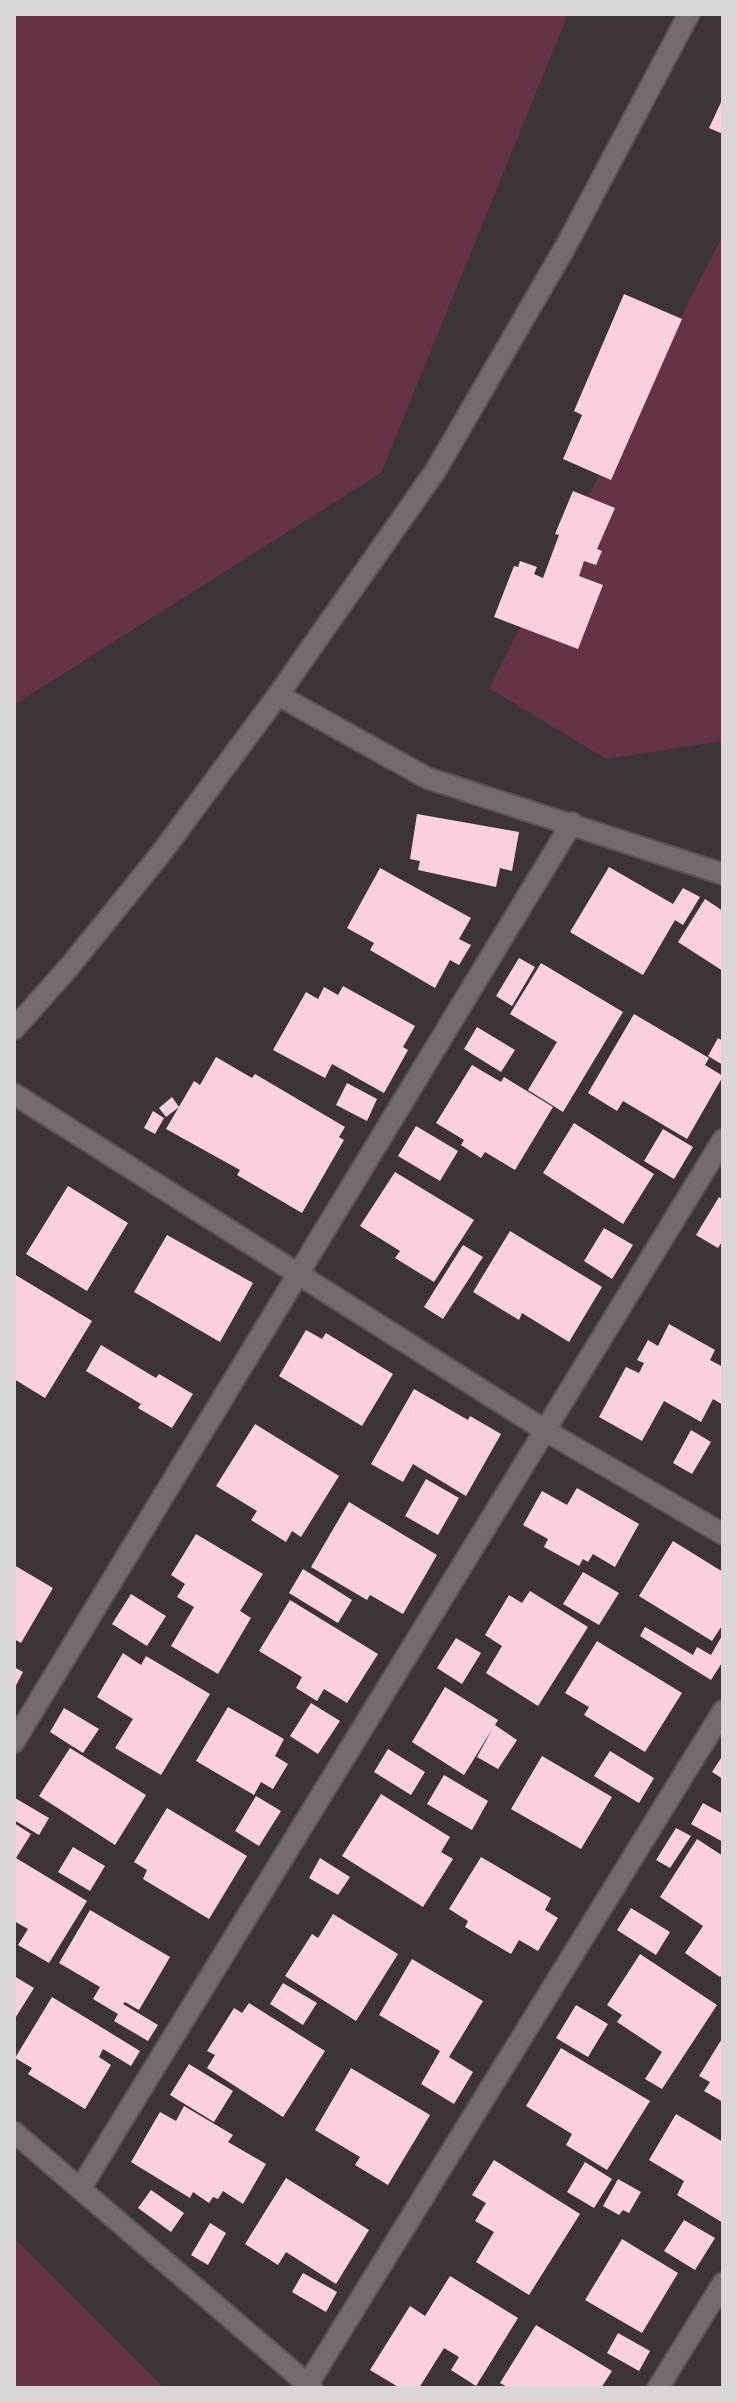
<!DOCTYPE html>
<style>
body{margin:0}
#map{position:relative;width:737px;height:2402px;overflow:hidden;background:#3c3436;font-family:"Public Sans",sans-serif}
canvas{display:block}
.frame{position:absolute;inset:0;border:16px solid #dad5d6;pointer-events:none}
</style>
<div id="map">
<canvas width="737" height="2402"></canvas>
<div class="frame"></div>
</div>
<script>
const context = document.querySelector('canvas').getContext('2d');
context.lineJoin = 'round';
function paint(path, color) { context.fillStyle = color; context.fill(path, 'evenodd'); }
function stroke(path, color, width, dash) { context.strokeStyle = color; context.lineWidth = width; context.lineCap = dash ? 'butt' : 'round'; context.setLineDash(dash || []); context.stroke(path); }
paint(new Path2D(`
 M14 14H568L381 473 14 705Z
 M723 235V741L606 759 489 688Z
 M14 2238 164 2388H14Z`), '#653347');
paint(new Path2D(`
 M723 98V134L709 128Z
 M624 294 682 319 611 480 563 459 582 415 574 411Z
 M573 491 615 508 597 549 602 551 596 565 584 561 579 576 603 585 578 649 494 617 514 566 518 567 520 561 537 567 534 574 543 578 559 535 555 534Z
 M417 814 519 832 512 871 500 868 496 887 418 870 420 861 410 859Z
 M609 867 673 904 683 888 700 897 683 925 675 920 643 975 570 932Z
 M380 868 471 918 459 939 471 945 459 965 450 960 435 988 370 950 374 943 347 928Z
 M705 899 723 911V971L678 942Z
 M519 958 535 967 512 1006 496 996Z
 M541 963 623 1012 563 1112 528 1090 557 1042 510 1014Z
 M343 986 415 1026 403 1047 408 1050 384 1093 332 1064 325 1078 273 1050 306 992 318 999 324 987 338 995Z
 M634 1014 709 1058 705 1065 723 1076 687 1139 623 1101 617 1111 588 1093Z
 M477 1027 515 1050 501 1072 464 1049Z
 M718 1038 723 1041V1065L708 1056Z
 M216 1057 252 1078 255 1074 345 1127 339 1137 344 1140 302 1213 237 1175 240 1170 166 1129 194 1081 200 1085Z
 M472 1065 501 1082 504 1077 553 1107 515 1170 485 1152 481 1158 461 1145 464 1140 436 1123Z
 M347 1083 377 1099 367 1121 336 1105Z
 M172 1097 179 1107 166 1117 159 1108Z
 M153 1111 164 1118 155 1134 144 1128Z
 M574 1123 654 1174 623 1224 543 1173Z
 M416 1126 458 1151 440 1181 398 1156Z
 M663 1129 693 1147 674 1179 644 1161Z
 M395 1172 474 1220 434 1282 395 1258 400 1251 360 1226Z
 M68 1186 128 1223 87 1291 26 1254Z
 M719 1197 723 1200V1240L718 1248 696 1235Z
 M604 1228 633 1245 612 1279 584 1261Z
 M510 1231 602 1287 569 1342 522 1313 519 1320 473 1292Z
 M167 1235 253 1283 220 1342 134 1292Z
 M463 1245 483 1257 443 1319 424 1307Z
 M14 1274 92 1321 45 1398 14 1379Z
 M669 1324 715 1350 710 1360 723 1367V1405L713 1399 701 1422 664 1401 642 1441 599 1417 626 1367 639 1373 644 1363 637 1360 648 1340 658 1346Z
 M306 1330 322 1339 326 1333 393 1374 362 1426 279 1376Z
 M101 1345 156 1378 159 1374 193 1394 172 1428 138 1408 141 1404 86 1371Z
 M414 1389 468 1420 470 1416 501 1434 466 1496 413 1464 403 1482 371 1464Z
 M255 1424 339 1476 301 1537 292 1531 286 1542 251 1520 257 1511 216 1486Z
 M691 1430 711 1442 692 1474 673 1463Z
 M426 1479 459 1498 438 1535 405 1516Z
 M577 1488 639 1524 615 1567 593 1554 588 1562 583 1559 579 1566 544 1547 548 1539 523 1525 542 1491 567 1505Z
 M349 1502 437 1555 403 1614 370 1595 367 1600 311 1567Z
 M196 1534 263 1574 240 1611 251 1618 218 1674 171 1646 194 1607 177 1597 185 1584 171 1575Z
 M673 1541 723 1572V1624L712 1641 639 1596Z
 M14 1565 53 1588 21 1643 14 1639Z
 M303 1569 352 1600 338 1623 289 1593Z
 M583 1572 619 1593 599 1625 563 1604Z
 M530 1591 588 1627 538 1706 486 1673 502 1646 485 1635 509 1595 522 1603Z
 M131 1594 166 1616 147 1646 112 1624Z
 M290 1600 378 1654 347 1703 324 1689 317 1701 296 1688 302 1677 259 1651Z
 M645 1627 693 1655 697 1647 711 1655 723 1634V1661L711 1680 640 1636Z
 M456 1638 481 1653 462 1684 437 1668Z
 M597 1641 682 1693 645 1752 584 1715 589 1707 565 1693Z
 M123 1653 141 1665 146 1656 210 1694 161 1775 115 1748 133 1719 97 1697Z
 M14 1667 23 1672 14 1689Z
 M445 1687 498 1720 495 1725 517 1740 498 1769 477 1757 493 1728 464 1775 412 1742Z
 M311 1703 340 1721 318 1754 290 1736Z
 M228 1707 284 1739 275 1756 288 1764 273 1789 261 1782 254 1795 196 1761Z
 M64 1708 99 1729 83 1753 50 1732Z
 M70 1748 146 1795 115 1845 39 1796Z
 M388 1749 425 1772 411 1795 374 1772Z
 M610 1751 654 1778 639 1803 594 1776Z
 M723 1755V1779L712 1772Z
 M542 1756 612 1797 581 1849 511 1809Z
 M444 1775 488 1801 472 1830 427 1804Z
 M381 1794 450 1837 441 1852 453 1859 423 1907 342 1856Z
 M256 1796 281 1811 259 1846 235 1831Z
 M15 1798 49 1818 39 1835 14 1820Z
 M703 1803 723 1814V1842L691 1824Z
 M167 1808 247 1856 209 1919 143 1879 147 1870 134 1862Z
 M14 1823 31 1834 16 1858 87 1901 49 1963 18 1945 28 1929 14 1921Z
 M676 1828 691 1836 670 1868 656 1860Z
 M697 1839 723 1856V1972L720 1977 685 1953 703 1926 660 1897Z
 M73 1847 105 1866 90 1891 58 1872Z
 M481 1857 551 1898 545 1910 558 1918 538 1951 519 1940 511 1954 465 1927 468 1921 449 1909Z
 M320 1858 350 1877 338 1895 309 1878Z
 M631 1908 670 1932 656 1955 617 1930Z
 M90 1910 170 1957 139 2010 125 2002 123 2004 158 2025 148 2041 114 2021 118 2014 93 1999 100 1987 59 1963Z
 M333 1914 398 1954 356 2021 285 1976 312 1934 318 1938Z
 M640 1954 717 2005 662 2089 645 2079 662 2052 617 2022 622 2015 607 2005Z
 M412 1959 483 2001 449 2057 473 2072 454 2104 421 2084 440 2051 379 2015Z
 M14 1976 34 1988 14 2020Z
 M283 1983 317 2003 303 2025 270 2004Z
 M52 1997 140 2051 131 2066 103 2049 99 2057 111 2065 85 2109 28 2074 32 2068 15 2058Z
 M249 2003 325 2051 283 2117 207 2068 215 2055 207 2051 234 2008 242 2013Z
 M576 2005 608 2024 588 2057 556 2038Z
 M723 2037V2102L704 2091 710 2082 699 2076Z
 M561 2048 650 2101 607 2170 566 2145 572 2134 526 2106Z
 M189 2064 233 2091 214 2122 170 2095Z
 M351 2068 430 2115 388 2185 355 2165 360 2157 315 2130Z
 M184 2106 233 2135 228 2142 266 2164 243 2204 223 2191 218 2199 213 2197 209 2203 193 2192 190 2198 131 2162 160 2112 176 2121Z
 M676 2114 723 2142V2223L677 2195 684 2181 649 2160Z
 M494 2160 580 2214 529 2295 476 2262 494 2232 475 2221 486 2203 472 2195Z
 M585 2162 612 2179 594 2208 567 2192Z
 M286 2178 369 2230 336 2284 286 2252 278 2265 245 2244Z
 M618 2179 641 2192 629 2213 623 2210 619 2215 603 2206Z
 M151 2190 184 2213 171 2232 138 2208Z
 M684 2220 715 2238 695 2270 664 2251Z
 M210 2223 226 2233 208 2265 191 2255Z
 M622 2239 678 2273 642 2333 585 2300Z
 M303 2273 337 2292 326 2312 292 2292Z
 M450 2276 518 2318 476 2386 451 2370 459 2357 444 2348 419 2388H400L370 2370 410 2306 425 2316Z
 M536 2325 612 2371 601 2388H509L500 2383Z
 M618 2333 650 2351 639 2371 607 2353Z`), '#fdd0df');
const minor = new Path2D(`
 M278 695 427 778 723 874
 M14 1029 69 967 159 856 278 695 436 470 567 244 689 14
 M14 1094 546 1431 723 1534
 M14 1742 572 823
 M14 2132 312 2388
 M80 2189 723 1140
 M308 2384 723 1711
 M658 2388 723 2283`);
stroke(minor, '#5a5355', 24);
stroke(minor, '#746b6e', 20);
</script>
